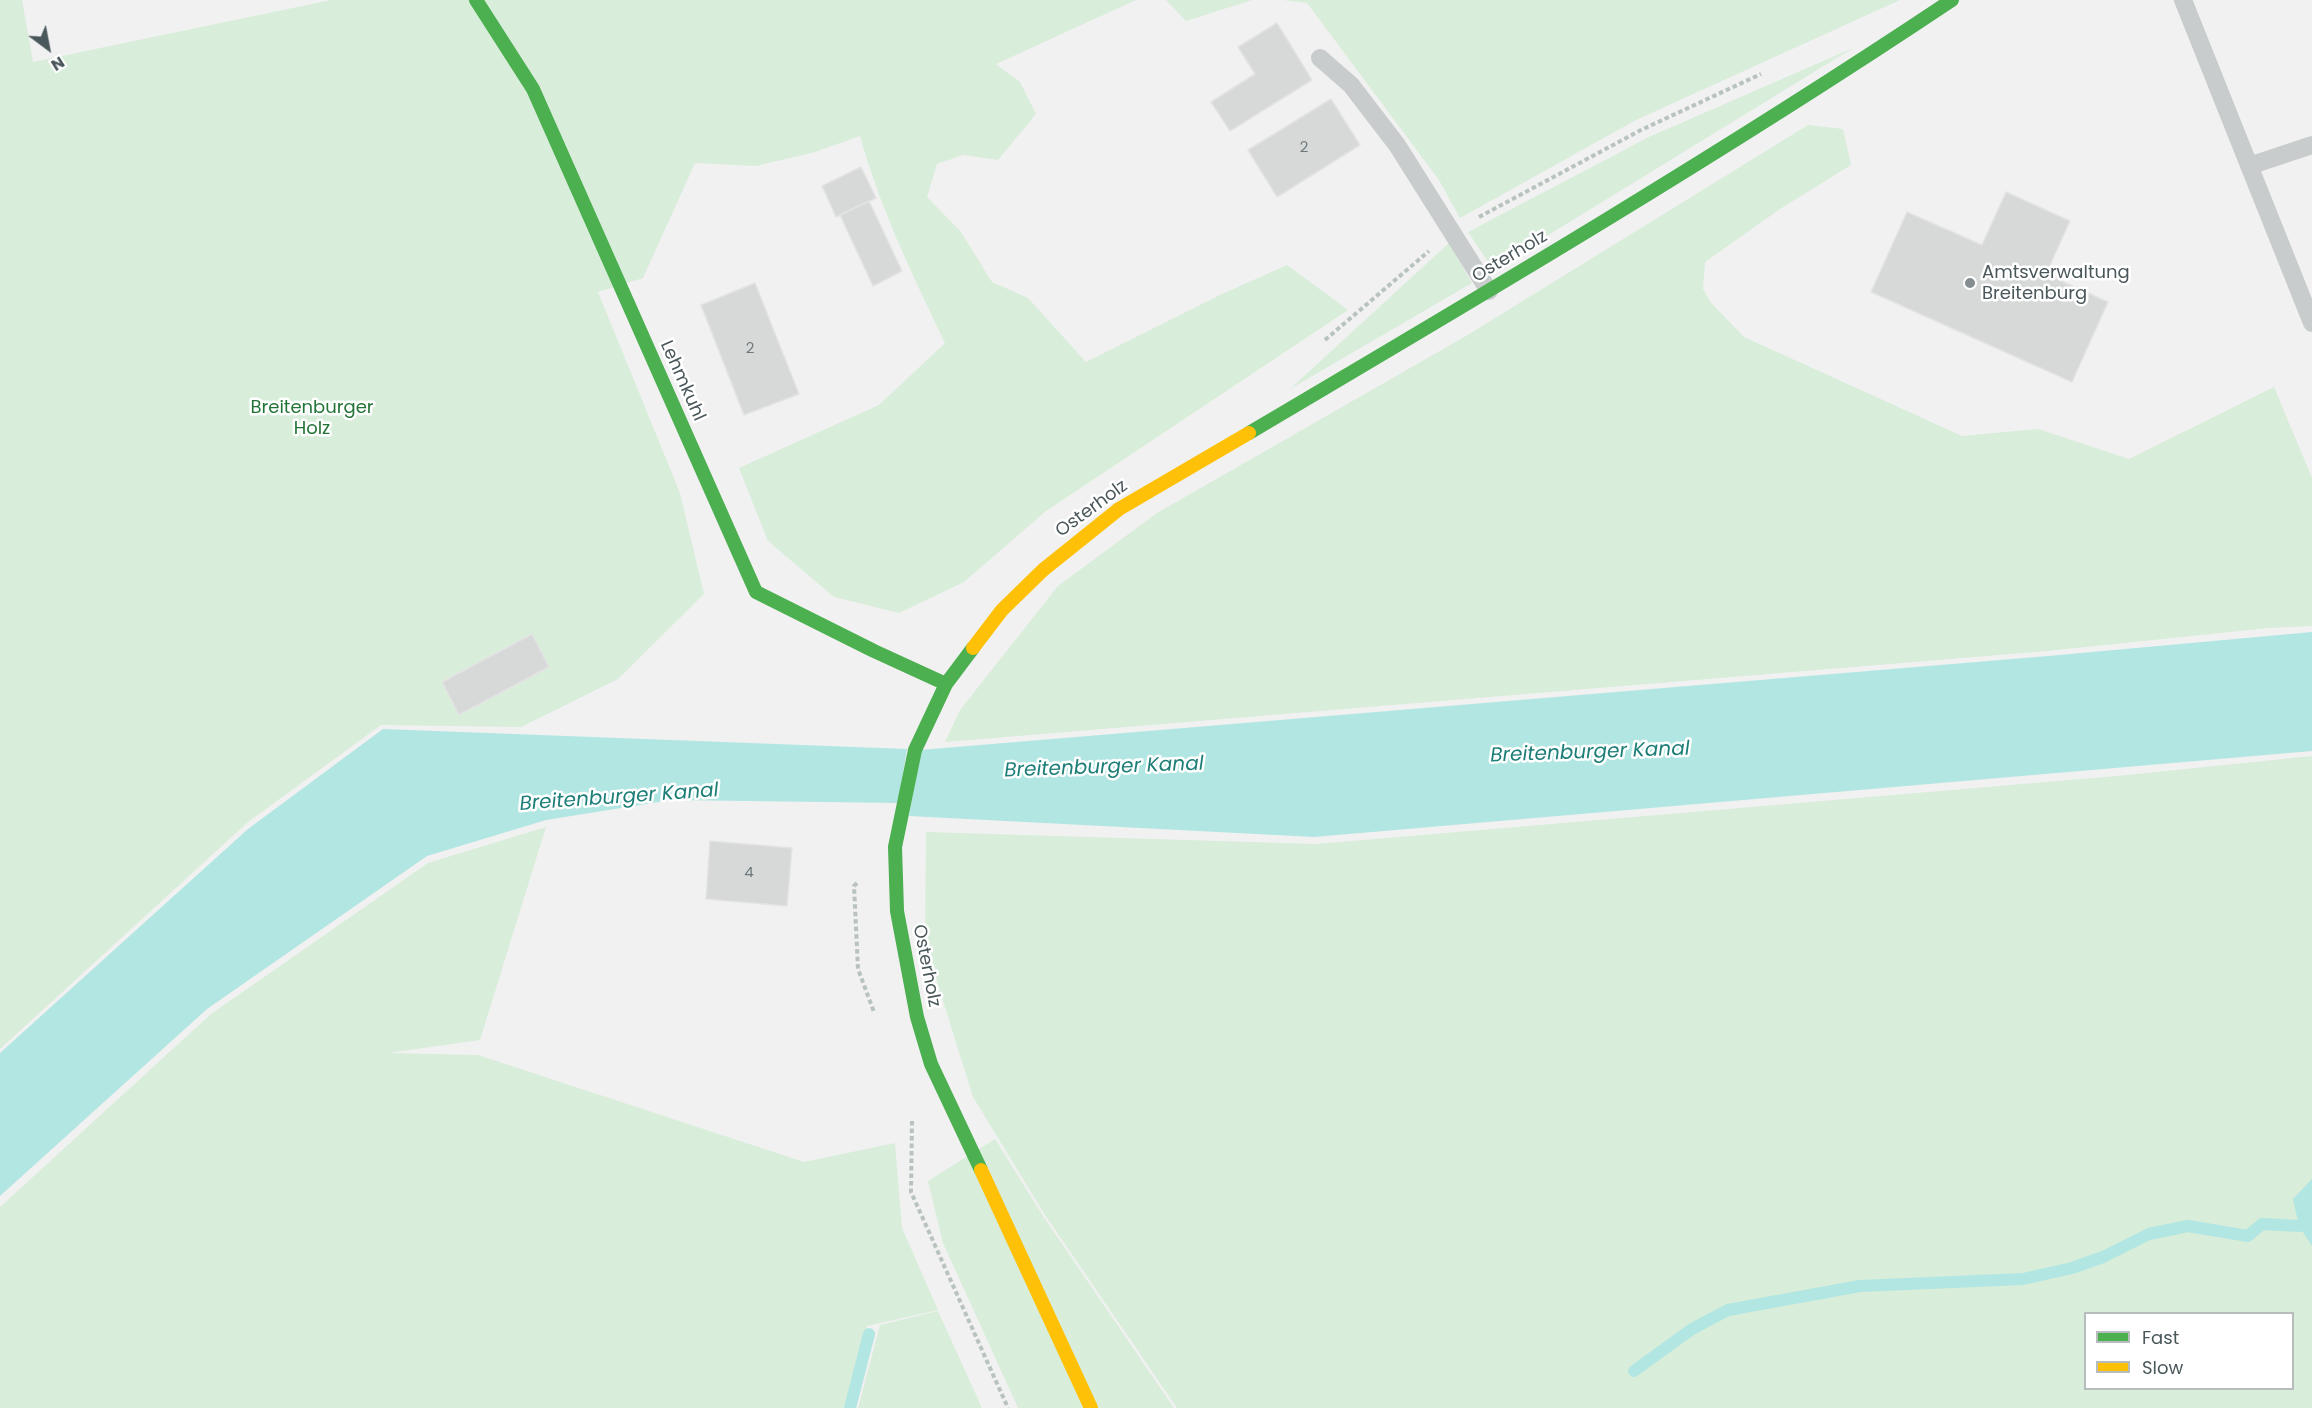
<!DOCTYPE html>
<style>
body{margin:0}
#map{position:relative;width:2312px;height:1408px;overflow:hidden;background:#f1f1f1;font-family:Poppins,sans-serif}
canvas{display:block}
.legend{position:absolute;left:2084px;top:1312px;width:210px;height:78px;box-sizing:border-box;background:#fff;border:2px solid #b7bcbd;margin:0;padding:8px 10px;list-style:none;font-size:18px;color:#4a575b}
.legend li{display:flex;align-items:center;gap:12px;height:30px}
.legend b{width:30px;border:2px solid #b7bcbd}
.north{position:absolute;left:18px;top:18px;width:60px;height:60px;-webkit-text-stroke:4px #fff;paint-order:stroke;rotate:148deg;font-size:16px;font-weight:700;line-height:24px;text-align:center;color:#4a575b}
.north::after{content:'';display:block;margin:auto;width:21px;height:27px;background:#4a575b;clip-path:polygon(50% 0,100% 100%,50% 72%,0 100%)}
</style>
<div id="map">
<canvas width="2312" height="1408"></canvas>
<ul class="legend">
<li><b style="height:8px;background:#4caf50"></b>Fast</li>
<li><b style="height:8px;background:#ffc107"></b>Slow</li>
</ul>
<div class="north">N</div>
</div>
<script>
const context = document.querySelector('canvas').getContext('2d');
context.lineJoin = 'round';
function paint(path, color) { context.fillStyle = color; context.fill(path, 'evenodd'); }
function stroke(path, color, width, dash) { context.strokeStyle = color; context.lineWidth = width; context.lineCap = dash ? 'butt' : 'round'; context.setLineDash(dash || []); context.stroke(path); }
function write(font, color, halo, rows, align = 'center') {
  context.font = font + ' Poppins,sans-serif'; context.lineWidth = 5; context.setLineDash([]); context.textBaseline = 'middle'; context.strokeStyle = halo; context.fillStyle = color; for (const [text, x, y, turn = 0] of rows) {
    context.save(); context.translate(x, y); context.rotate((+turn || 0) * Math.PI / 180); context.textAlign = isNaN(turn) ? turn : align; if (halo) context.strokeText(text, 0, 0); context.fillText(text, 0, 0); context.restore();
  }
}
paint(new Path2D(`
 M0 0H22L33 62 331 0H1136L996 64 1020 82 1036 114 998 160 963 155 937 164 927 197 961 232 992 282 1028 298 1086 362 1218 296 1287 265 1348 310 1046 511 964 582 899 613 834 597 768 541 739 468 879 405 945 343C913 276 880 208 860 136L815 152 756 166 695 163 643 278 598 292 680 493 704 594 618 679 521 727 381 725 248 822 0 1049Z
 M1166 0H1252L1186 21Z
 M1283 0H1900L1636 120 1460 218 1439 180 1307 3Z
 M1853 48 1493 269 1468 232 1649 137Z
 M1808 125 1843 129 1851 165 1780 209 1705 262 1703 289 1711 303 1744 337 1962 436 2038 429 2129 459 2274 387 2312 478V626L2269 628 2047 651 945 742 960 710 1058 586 1157 513 1466 336Z
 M1449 243 1472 283 1290 389Z
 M2312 756V1408H1177L1045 1215 973 1097 925 943 926 832 1316 844 2117 776ZM2086 1314H2292V1388H2086Z
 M546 827 480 1040 388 1053 478 1055 804 1162 895 1143 902 1228 938 1310 867 1326 845 1408H0V1207L211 1014 428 863Z
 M995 1139 1043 1216 1174 1408H1018L943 1243 928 1181Z
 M938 1311 982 1408H858L880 1325Z`), '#d8edda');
paint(new Path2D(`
 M2312 632V751L1314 837 909 816 920 750 2048 656Z
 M383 729 907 749 898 803 671 800 546 820 427 856 207 1009 0 1196V1053L248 829Z
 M2312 1179V1246L2299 1226 2293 1199Z`), '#b2e6e2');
stroke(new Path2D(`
 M1634 1371 1692 1329 1728 1310 1860 1286 2023 1279 2072 1268 2103 1257 2149 1234 2188 1226 2248 1236 2262 1224 2299 1226
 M850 1408 869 1334`), '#b2e6e2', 12);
const building = new Path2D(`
 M1277 23 1312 80 1230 131 1211 102 1255 74 1238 47Z
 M1331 99 1360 145 1277 197 1248 150Z
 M861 167 876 198 836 217 822 186Z
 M2006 192 2070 221 2046 274 2108 302 2072 382 1871 292 1907 212 1982 245Z
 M869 201 902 271 873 286 840 215Z
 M755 283 799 394 744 415 701 305Z
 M532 634 549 667 459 715 442 682Z
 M710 841 792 848 787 906 706 899Z`);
paint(building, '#d7d9d9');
stroke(building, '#e3e3e3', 1.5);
stroke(new Path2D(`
 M1479 217 1641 130 1761 74
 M1325 340 1429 251
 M857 883 854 886 858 969 874 1012
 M912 1121 911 1192 1008 1408`), '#b9c3bd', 4, [4.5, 3]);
stroke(new Path2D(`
 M2183 0 2312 323
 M1320 58 1351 85 1397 145 1489 291
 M2249 166 2312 145`), '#c9cccc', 18);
stroke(new Path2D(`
 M476 0 533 89 756 592 874 651 946 684
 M1249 433C1486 293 1723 153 1952 0
 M973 648 946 684 915 750 895 847 897 911 917 1017 931 1064 981 1170`), '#4caf50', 14);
stroke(new Path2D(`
 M973 648 1002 610 1043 570 1119 509 1249 433
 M981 1170 1091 1408`), '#ffc107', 14);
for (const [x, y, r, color] of [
 [1970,283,6,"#848d90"]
]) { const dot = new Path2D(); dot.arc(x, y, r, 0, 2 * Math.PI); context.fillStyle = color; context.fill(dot); stroke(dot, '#fff', 2); }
write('15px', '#6f797c', null, [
 ["2",1304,148],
 ["2",750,349],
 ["4",749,873]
]);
write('18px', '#4a575b', '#fff', [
 ["Osterholz",1510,257,-31],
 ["Lehmkuhl",682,381,66],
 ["Osterholz",1092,509,-36],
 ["Osterholz",926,966,79]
]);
write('18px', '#4a575b', '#fff', [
 ["Amtsverwaltung",1982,273],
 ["Breitenburg",1982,294]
], 'left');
write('18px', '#237336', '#fff', [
 ["Breitenburger",312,408],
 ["Holz",312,429]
]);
write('italic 20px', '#1c7e77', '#fff', [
 ["Breitenburger Kanal",1590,753,-2],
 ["Breitenburger Kanal",1104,768,-2],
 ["Breitenburger Kanal",619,798,-4]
]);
</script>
